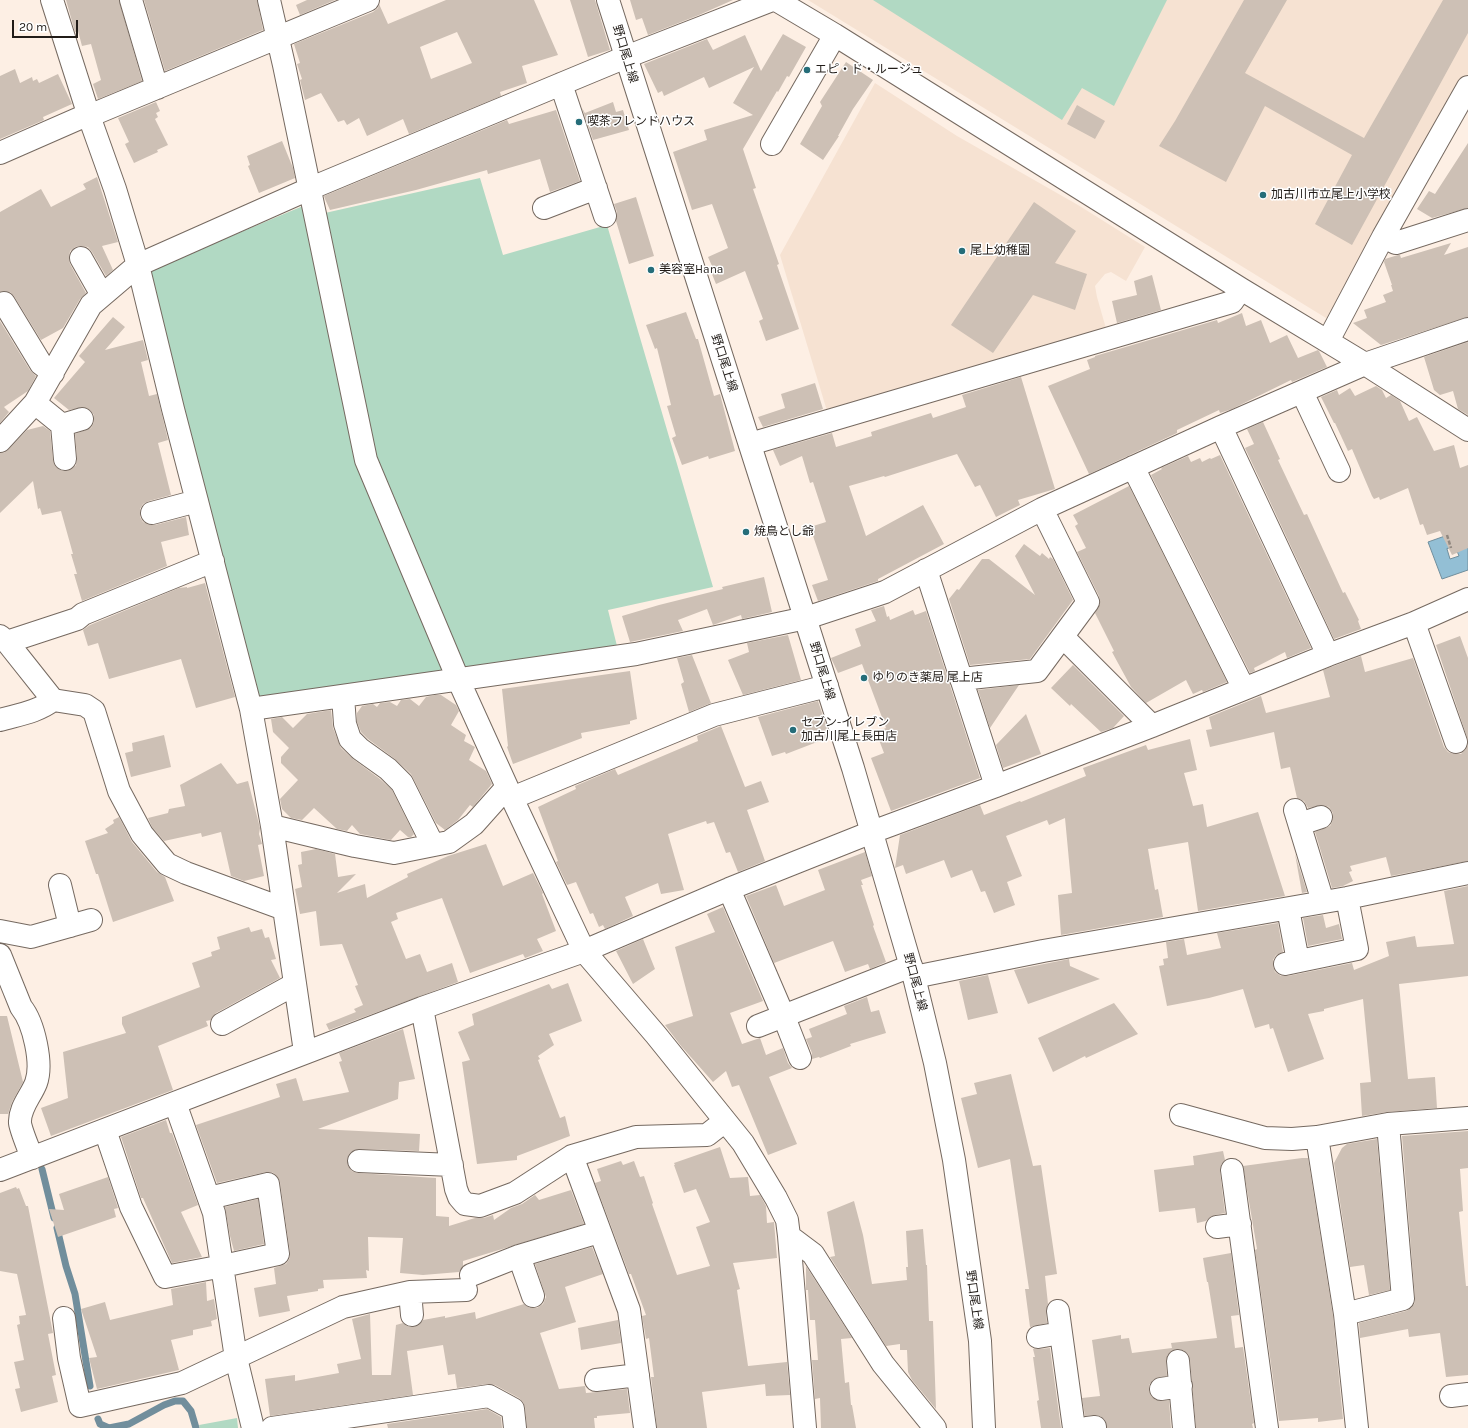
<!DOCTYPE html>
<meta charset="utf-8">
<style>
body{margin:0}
#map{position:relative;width:1468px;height:1428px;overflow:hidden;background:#fdefe4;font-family:Karla,sans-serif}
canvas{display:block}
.scale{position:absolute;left:12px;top:20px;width:66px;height:18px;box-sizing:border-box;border:2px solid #211c18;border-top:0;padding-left:5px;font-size:12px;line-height:14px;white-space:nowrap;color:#211c18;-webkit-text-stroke:3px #fff;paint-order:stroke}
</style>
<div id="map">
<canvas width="1468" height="1428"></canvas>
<div class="scale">20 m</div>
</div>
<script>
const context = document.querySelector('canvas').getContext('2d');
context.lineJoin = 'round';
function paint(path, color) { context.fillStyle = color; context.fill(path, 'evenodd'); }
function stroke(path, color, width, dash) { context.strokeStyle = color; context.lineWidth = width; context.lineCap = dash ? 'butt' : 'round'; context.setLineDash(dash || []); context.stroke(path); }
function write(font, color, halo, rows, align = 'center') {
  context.font = font + ' Karla,"Noto Sans JP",sans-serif'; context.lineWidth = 3; context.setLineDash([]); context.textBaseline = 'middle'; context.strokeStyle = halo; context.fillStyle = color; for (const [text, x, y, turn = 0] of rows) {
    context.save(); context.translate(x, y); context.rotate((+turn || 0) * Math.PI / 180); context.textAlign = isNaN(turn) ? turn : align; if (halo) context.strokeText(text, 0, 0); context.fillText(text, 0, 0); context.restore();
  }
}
paint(new Path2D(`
 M808 0H1468V74L1331 316 1326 318Z
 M875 83 957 136 1078 205 1145 247 1126 281 1111 272 1105 274 1095 286 1097 297 1107 332 827 411 780 255Z`), '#f6e2d2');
paint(new Path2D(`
 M873 0H1167L1114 106 1082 88 1062 120Z
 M480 178 503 255 607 225 713 587 608 610 617 646 464 670 373 452 325 213Z
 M303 206 331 328 447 673 259 703 148 271Z
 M237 1418 238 1428H200L199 1425Z`), '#b1d9c3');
const water = new Path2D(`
 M1468 533V570L1442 579 1428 542 1445 536ZM1455 546 1459 556 1450 559 1447 549Z`);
paint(water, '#93bfd5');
stroke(water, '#718e9c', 1);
stroke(new Path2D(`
 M42 1169 54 1218
 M57 1228 66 1266 75 1294 90 1386
 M98 1419 100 1424 109 1428 129 1424 164 1405 175 1401H183L191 1411 196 1428`), '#718e9c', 7);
paint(new Path2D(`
 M66 0H119L142 81 98 99 93 84 101 80 91 44 82 46 78 31 75 32Z
 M144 0H257L263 30 165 71Z
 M307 0H335L300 15 296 5Z
 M446 0H534L558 55 522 66 527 83 500 92 501 96 409 134 403 119 367 136 359 118 347 125 344 120 338 122 321 93 305 100 300 80 302 79 297 64 300 63 294 44 373 12 378 8 379 4 388 24ZM457 32 472 63 431 79 420 47Z
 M570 0H595L610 50 588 57Z
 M630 0H733L699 15 648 35 642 18 636 20Z
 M1244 0H1287L1245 73 1364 138 1443 0H1468V33L1352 245 1315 224 1352 155 1265 106 1226 182 1159 146 1175 121Z
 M783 34 806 47 789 77 787 76 778 92 777 91 743 149 756 188 753 189 779 264 777 265 799 329 766 341 759 321 763 319 745 271 716 284 709 267 712 266 708 257 728 248 712 204 692 210 673 152 707 140 704 130 753 115 733 103 754 67 709 88 704 77 664 96 662 91 658 93 644 64 707 39 713 50 745 35 761 71Z
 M846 62 873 80 853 109 838 136H839L823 160 800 144 822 106 820 102Z
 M15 69 20 83 32 77 33 81 37 79 39 83 58 74 72 104 43 117 44 120 0 139V76Z
 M156 102 160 111 156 113 158 117 155 119 168 145 157 150 158 152 134 163 125 144 129 142 118 118Z
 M613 102 616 112 623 110 629 130 593 140 582 108 585 113Z
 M1077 105 1105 121 1095 139 1067 124Z
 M556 110 580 181 550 192 540 159 488 174 487 170 416 190 330 210 325 199 324 196 507 120 509 124Z
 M282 141 293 168 295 178 259 193 248 166 250 165 247 156Z
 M1468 143V208L1432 218 1417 209 1429 191 1435 194Z
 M97 177 118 242 102 246 113 270 106 276 92 252 88 247 81 246 75 247 70 251 69 258 70 264 86 293 80 299 63 328 41 340 14 296 10 292 4 291 0 292V212L41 189 51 207 86 189 83 184Z
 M636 197 654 256 629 264 616 221 617 212 614 204Z
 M1034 202 1076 231 1055 263 1087 274 1075 310 1033 295 993 353 951 325Z
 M1451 243 1444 255 1468 247V317L1381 345 1353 323 1367 318 1364 310 1386 302 1383 295 1393 291 1391 285H1392L1384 262 1385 259 1398 255H1400L1401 258Z
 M1152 275 1161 310 1117 323 1112 301 1137 295 1134 281Z
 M686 312 696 339H698L714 396 720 394 735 451 709 459 708 456 682 465 672 438 676 436 667 406 671 405 662 368 657 348 655 349 646 325Z
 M1242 313 1246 326 1261 320 1270 343 1287 335 1298 358 1318 350 1319 351 1327 367 1292 382 1291 380 1232 409 1220 413 1219 410 1177 430V433L1089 474 1048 386 1090 369 1087 360 1095 357V356L1217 320 1218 323Z
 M113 317 125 327 105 350 143 340 148 360 141 362 149 396 157 394 168 440 158 443 171 495 149 501 143 504 140 509V517L143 522 149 525H155L186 517 189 535 161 542 167 566 82 601 74 574H77L71 554H73L61 511 42 515 40 508 38 509 33 481 0 513V453H4L9 449 27 430 43 426 50 431 53 460 55 466 60 470 66 471 72 469 76 465 77 458 75 434 91 428 94 422V415L90 410 84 407 69 410 54 398 85 362 79 356Z
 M0 321 30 370 36 376 28 391 4 407 9 412 0 423Z
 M1468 342V415L1458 409 1453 391 1440 395 1434 390 1424 357Z
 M1021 377 1055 489 1018 500 1020 505 996 517 980 485 975 487 957 454 885 477 884 476 849 486 866 536 923 505 944 544 878 579V581L818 601 812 585 828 580 810 527 826 522 813 482 810 483 802 456 780 466 773 450 832 433 836 447 872 436 871 432 931 413 933 418 966 407 962 395Z
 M815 383 823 409 763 427 758 417 785 408 781 394Z
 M1376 386 1382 390 1386 398 1391 395 1400 401 1409 421 1417 417 1434 451 1454 445 1460 468 1468 465V548L1452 555 1440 531 1427 535 1423 524 1420 525 1408 488 1380 500 1379 497 1374 499 1372 496 1352 449 1348 451 1335 423H1334L1321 397 1337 390 1339 395 1350 388 1355 396Z
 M1263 422 1280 459 1278 460 1304 515 1307 514 1343 593 1345 592 1359 620 1358 621 1361 629 1334 639 1245 448 1254 444 1247 429Z
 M1220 455 1311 648 1287 658 1285 652 1254 668 1255 671 1250 673 1151 475 1162 469 1161 468 1188 456 1191 462 1200 458 1202 462 1210 458 1211 459Z
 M1129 486 1227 682 1203 692 1202 690 1193 694 1186 680 1146 703 1131 687 1112 652 1114 651 1095 613 1100 604 1099 596 1077 552 1086 548 1075 526 1078 524 1073 515Z
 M1024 544 1040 556 1042 553 1049 559 1050 557 1053 559 1073 600 1030 659 970 665 949 599 957 589 959 590 982 559H989L1035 595 1015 556Z
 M764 577 772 612 742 619 741 615 713 625 707 609 678 620 683 631 630 642 622 616 659 605 723 589 722 587Z
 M205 583 235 697 196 708 181 659 109 679 98 643 88 646 83 630 90 625 179 588 187 587V588Z
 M884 606 887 617 889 616 890 620 913 610 915 615 926 611 980 778 891 811 871 758 884 753 876 732 886 728 862 664 838 673 831 658 861 646 855 629 876 621 871 610Z
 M788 635 801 680 743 695 728 660 749 652 747 643Z
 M1460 636 1468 658V740L1436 645Z
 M692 655 711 703 689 712 681 684 684 682 677 658Z
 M1361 656 1365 672 1413 658 1444 747 1448 752 1454 754H1461L1465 750 1468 745V861L1391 876 1386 857 1350 866 1352 871 1349 872 1353 881 1343 886 1332 888 1315 832 1330 826 1333 820V813L1329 807 1323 805 1308 808 1304 801 1297 798 1290 767 1281 769 1274 732 1210 747 1206 730 1212 729 1209 717 1261 696 1266 713 1330 697 1323 670Z
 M1073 665 1124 716 1113 728 1101 732 1071 704 1070 706 1051 688Z
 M630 671 637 719 630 721V724L581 733 582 738 513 764 507 747 508 746 502 689Z
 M1019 685 990 728 978 690Z
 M435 695H441L456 705 459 711 451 725 466 735 464 741 475 747 469 760 486 771 492 784 473 807 470 805 458 820 445 830 436 823 411 774 395 759 368 739 361 732 357 722V713L362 706 373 704 377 707 380 703 390 702 397 706 401 700 410 699 419 706 426 697Z
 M818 701 830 737 786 754 785 752 772 756 758 717Z
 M331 710 333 728 341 748 353 759 380 779 392 790 414 834 411 837H408L400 830 391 840 360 834 352 825 347 831 337 829 314 808 302 820 291 818 282 809 280 799 298 780 281 763V757L289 748 273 732 271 719 282 717 293 728 307 714Z
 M1026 714 1041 754 1003 768 996 745Z
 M721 726 745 787 761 781 769 802 747 810 765 861 738 872 730 852 726 853 714 822 707 824 706 821 668 834 684 890 661 894 658 883 625 897 633 916 605 929 603 925 599 927 593 913 590 914 576 882 567 885 556 862 558 861 538 807 576 789 575 786 615 769 618 775 698 741 697 736Z
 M164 735 171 767 131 777 125 753 133 751 132 743Z
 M1190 739 1197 770 1184 773 1193 806 1203 804 1207 827 1258 812 1285 896 1198 911 1188 842 1148 849 1155 890 1158 889 1163 917 1061 935 1058 895 1072 893 1065 818 1049 825 1047 820 1006 836 1022 876 1007 882 1015 905 994 913 985 891 981 892 972 870 951 878 944 860 906 874 903 865 895 868 900 835 980 805 984 815 1020 801 1021 802 1086 776 1083 768 1146 745 1148 750Z
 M221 763 237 784 248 781 260 828 259 834 262 844 258 845 264 876 244 881 231 876 221 832 202 837 201 833 164 841 152 827 148 818 168 813 169 809 185 806 180 785Z
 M119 817 132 842 157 872 165 877 174 901 113 922 98 874H96L85 841 108 833 105 829 114 823 113 820Z
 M486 844 503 886 533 873 543 893 542 894 556 931 537 939 543 951 525 958 523 954 470 973 442 898 396 913 398 919 391 922 406 959 420 954 427 972 452 963 458 982 329 1030 326 1024 356 1012 354 1009 363 1005 355 986 358 985 342 944 320 946 316 911 300 914 295 889 302 887 298 865 302 864 301 852 316 849 335 854 338 877 356 874 337 893 365 884 367 898 408 877 407 874 448 856Z
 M865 852 872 876 861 880 863 885H861L874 925 873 926 886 962 870 969 868 964 845 972 833 941 774 963 746 896 776 885 784 906 825 890 818 870Z
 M1295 854 1307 892 1302 893Z
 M1468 886V976L1399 984 1408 1079 1435 1077 1437 1108 1387 1112 1362 1116 1360 1083 1371 1082 1363 999 1324 1009V1011L1308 1014 1324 1059 1288 1072 1273 1028 1270 1029 1269 1024 1255 1028 1243 989 1209 998 1167 1006 1159 966 1164 965 1163 959 1168 958 1166 942 1184 939 1187 955 1221 948 1217 933 1278 923 1283 952 1276 955 1273 960V966L1275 972 1281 976H1288L1352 963 1354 970 1389 956 1386 942 1415 936 1417 947 1454 944 1444 891Z
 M723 907 763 1001 730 1013 742 1044 760 1038 766 1055 783 1048 788 1063 792 1068 769 1077 797 1144 768 1155 739 1085 732 1087 726 1071 713 1082 681 1046 665 1025 693 1016 675 947 715 932 707 914Z
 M1323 915 1326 928 1339 924 1342 939 1308 946 1303 918Z
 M249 927 251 932 262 929 265 938 269 937 276 959 271 960 280 978 216 1013 211 1020 206 1021 208 1026 158 1046 173 1090 51 1136 41 1108 68 1098 63 1052 126 1033 122 1024V1017L200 987 192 963 212 956 211 952 220 949 217 937Z
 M643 939 655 969 633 984 616 951Z
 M1069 959 1070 966 1100 979 1028 1004 1014 970Z
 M988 975 998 1013 968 1020 959 981Z
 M568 983 582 1021 549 1034 554 1045 538 1056 540 1059 538 1060 560 1118 565 1116 570 1136 517 1156V1160L477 1164 462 1062 470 1060 458 1032 474 1025 472 1014 549 984 552 989Z
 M867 997 871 1012 879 1010 886 1033 850 1044 851 1046 820 1058 819 1057 812 1059V1053L806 1039 812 1037 809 1029 847 1014 844 1006Z
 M1114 1003 1138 1034 1086 1058 1085 1056 1053 1072 1038 1038Z
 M0 1016H7L23 1082 12 1102 8 1114H0Z
 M403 1029 415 1079 399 1082 398 1099 318 1129 420 1134 419 1151 360 1149 354 1150 349 1154 347 1160 348 1166 352 1171 358 1173 436 1178V1216L449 1217V1226L475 1218H484L493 1215 494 1220 511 1208 522 1204 535 1195 539 1200 571 1190 584 1224 463 1261V1266L459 1272 423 1275 400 1273 403 1238 368 1237 369 1271 366 1270 367 1278 323 1280 324 1288 318 1289V1291L287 1296 290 1311 259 1317 254 1288 276 1284 274 1268 286 1264 290 1258V1252L280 1182 277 1176 272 1172H266L217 1183 196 1125 280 1097 276 1084 296 1078 303 1101 349 1092 339 1062 342 1061 339 1053Z
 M1011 1074 1033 1166 1041 1165 1057 1274 1045 1276 1048 1304 1046 1312 1047 1323 1030 1327 1025 1289H1029L1010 1159 978 1168 961 1098 977 1094 974 1083Z
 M166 1120 170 1133H172L198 1205 181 1212 202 1257 172 1263 143 1198H141L121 1137Z
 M1468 1131V1168L1460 1169 1463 1211 1459 1212 1466 1286H1468V1375L1446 1377 1440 1333 1409 1337 1408 1329 1360 1338 1359 1323 1406 1311 1411 1308 1415 1303V1298L1402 1136Z
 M1377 1139 1390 1290 1369 1295 1364 1265 1350 1267 1334 1163 1342 1148 1347 1144Z
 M720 1147 730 1178 748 1177 750 1196 760 1195 766 1206 767 1223 774 1222 777 1258 733 1263 740 1289 737 1290 748 1366 787 1362 790 1395 766 1396 765 1384 702 1392 707 1428H657L651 1377H654L649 1338 646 1339 642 1316 646 1315 631 1274H629L595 1183 601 1181 597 1169 621 1161 623 1165 634 1161 640 1177 644 1176 653 1203 652 1204 677 1275 710 1266 696 1227 710 1222 696 1189 684 1193 674 1165H675L674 1163Z
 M1223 1151 1225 1160 1221 1165 1220 1172 1225 1213 1215 1215 1210 1217 1206 1221 1197 1223 1195 1208 1159 1212 1154 1170 1194 1165 1193 1156Z
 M1302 1158H1308L1333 1316 1343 1419 1318 1422V1418L1279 1421 1255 1250 1257 1249 1243 1166Z
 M108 1177 118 1208 114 1209 116 1217 58 1237 49 1209 64 1210 59 1194Z
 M16 1187 17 1189 19 1188 26 1206H28L53 1333 48 1334 56 1375 52 1376 58 1402 21 1412 15 1389 20 1388 14 1362 24 1360 17 1325 20 1324 19 1316 26 1315 17 1274 0 1271V1193Z
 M258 1199 264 1244 234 1251 230 1236 225 1207Z
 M854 1201 863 1235 872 1284 907 1280 906 1267H908L906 1231 923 1229 926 1265H927L929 1321H933L936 1409 912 1380 908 1372 907 1350H900V1344L886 1346 830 1257 835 1256 827 1212Z
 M592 1247 603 1274 565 1287 576 1322 540 1333 559 1389 585 1386 586 1393 627 1389 630 1413 597 1416V1418H594L595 1428H527L525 1407 523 1402 519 1398 495 1385 488 1384 457 1388 455 1374 448 1375 443 1345 407 1351 413 1395 270 1416 265 1379 295 1375V1381L339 1373 337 1364 361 1359 352 1319 370 1314 372 1375H391L396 1325 403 1323 407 1326 413 1327 419 1325 423 1320 445 1316V1318L475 1312 476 1319 524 1304 530 1308H537L543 1304 546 1297 535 1264Z
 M1231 1253 1239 1315 1231 1316 1235 1348 1243 1347 1254 1423 1252 1424 1253 1428H1196L1190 1360 1188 1354 1183 1350 1177 1349 1171 1351 1167 1356 1166 1362 1167 1376 1153 1380 1149 1385V1390L1151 1396 1156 1400H1169L1171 1428H1107L1105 1420 1100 1416 1093 1415 1085 1416 1082 1398 1100 1396 1092 1340 1121 1335V1339L1129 1338 1132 1353 1172 1348 1171 1343 1217 1338 1208 1282H1207L1203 1258Z
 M806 1266 852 1338 841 1339 845 1383 849 1382 851 1405H852L856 1428H821L820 1398 815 1399 812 1360H818L815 1320H810L808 1290H806Z
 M206 1282 207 1301 214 1299 217 1319 211 1321 212 1326 193 1330V1335L171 1340 179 1370 97 1389 89 1358 97 1357 81 1309 105 1302 110 1320 173 1305 171 1289Z
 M618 1320 621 1343 581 1350 578 1328Z
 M1050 1348 1061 1428H1041L1037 1401 1039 1400 1033 1357H1035L1033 1349H1040Z
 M487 1409 501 1417 502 1428H388L387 1424Z`), '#cdc0b5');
const minor = new Path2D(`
 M52 0 89 116 115 189 138 265 173 409 251 709 272 826 305 1052
 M131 0 157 88
 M269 0 284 65 366 460 458 679 512 798 584 951 656 1035 743 1143 776 1198 787 1220 789 1236 813 1254 883 1364 935 1428
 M776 0 835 35 1241 289 1365 364 1468 430
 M561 84 605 216
 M89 116 368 0
 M772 144 835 35
 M0 153 89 114
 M544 208 596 188
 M1383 237 1396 243 1468 220
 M81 258 102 295
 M4 303 41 364 53 373
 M1328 341 1383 237 1468 87
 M1302 392 1339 471
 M35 403 62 425 82 419
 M62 425 65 459
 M1221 427 1328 655
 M0 441 35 403 91 305 138 265 309 189 561 84 626 57 772 0
 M750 444 1232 302 1241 289
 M1133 467 1244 689
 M152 513 197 501
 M926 570 996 786
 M1414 623 1456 742
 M0 636 7 642 53 700
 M1063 637 1152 726
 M7 642 77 619 83 614 213 561
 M961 679 1037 671 1088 602 1042 509
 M343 696 345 724 350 739 360 749 388 769 402 783 433 845
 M251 709 636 654 806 618 885 592 1042 509 1221 427 1365 364 1468 329
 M0 720C17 715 38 712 53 700L85 705 94 711 119 791 142 834 167 864 186 873 284 909
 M512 798 714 715 827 686
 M1295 810 1323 902
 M1300 824 1321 817
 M272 826 355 846 394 853 449 842 474 824 507 787
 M60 885 70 926
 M729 889 784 1017 800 1058
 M1288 909 1298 961
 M0 931 31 937 91 920
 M0 955 21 1007C34 1023 43 1064 36 1083 31 1096 19 1108 20 1123 21 1131 29 1149 32 1158
 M1285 964 1357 949 1347 898
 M914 977 1043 951 1347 898 1468 873
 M422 1008 456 1189 459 1197 465 1204 480 1206 515 1193 572 1156 636 1137 707 1135 725 1121
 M222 1024 295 984
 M758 1026 911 966
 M175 1103 214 1213 236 1358 253 1428
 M1181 1115 1265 1138 1292 1139 1317 1137 1388 1124 1468 1118
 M105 1130 131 1207 165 1277 223 1266 278 1254 268 1184 209 1198
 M1317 1137 1345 1314 1357 1428
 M572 1156 629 1310 645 1428
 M359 1161 452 1165
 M0 1170 422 1008 584 951 729 889 872 832 996 786 1152 726 1328 655 1414 623 1468 599
 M1232 1170 1267 1428
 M1217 1227 1240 1224
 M789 1236 805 1428
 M519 1256 533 1296
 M471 1275 519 1256 599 1232
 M410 1292 412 1315
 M1058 1311 1074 1428
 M1345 1314 1403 1299 1388 1124
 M64 1318 69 1358 80 1406 182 1383 343 1307 410 1292 466 1290
 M1038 1337 1061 1333
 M1178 1361 1184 1428
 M596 1380 638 1375
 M1161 1389 1181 1386
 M1451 1396 1468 1394
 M272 1428 489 1396 513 1409 515 1428
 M1087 1428 1095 1427`);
const major = new Path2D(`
 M608 0 853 768 914 977 935 1063 954 1160 980 1341 984 1428`);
stroke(minor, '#756960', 24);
stroke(major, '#756960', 24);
stroke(new Path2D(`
 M1447 535 1451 548`), '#918880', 2.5, [4, 2]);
stroke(minor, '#fff', 22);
stroke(major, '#fff', 22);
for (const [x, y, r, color] of [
 [807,70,4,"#256d79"],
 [579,122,4,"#256d79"],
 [1263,195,4,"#256d79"],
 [962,251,4,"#256d79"],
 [651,270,4,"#256d79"],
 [746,532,4,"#256d79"],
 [864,678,4,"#256d79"],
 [793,730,4,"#256d79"]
]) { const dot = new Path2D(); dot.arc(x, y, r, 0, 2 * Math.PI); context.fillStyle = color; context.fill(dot); stroke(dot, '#fff', 1.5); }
write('12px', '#211c18', '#fff', [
 ["野口尾上線",625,54,73],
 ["野口尾上線",724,363,72],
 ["野口尾上線",822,671,73],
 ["野口尾上線",915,982,75],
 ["野口尾上線",974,1300,82]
]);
write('12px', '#211c18', '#fff', [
 ["エピ・ド・ルージュ",815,70],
 ["喫茶フレンドハウス",587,122],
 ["加古川市立尾上小学校",1271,195],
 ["尾上幼稚園",970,251],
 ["美容室Hana",659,270],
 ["焼鳥とし爺",754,532],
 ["ゆりのき薬局 尾上店",872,678],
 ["セブン-イレブン",801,723],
 ["加古川尾上長田店",801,737]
], 'left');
</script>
